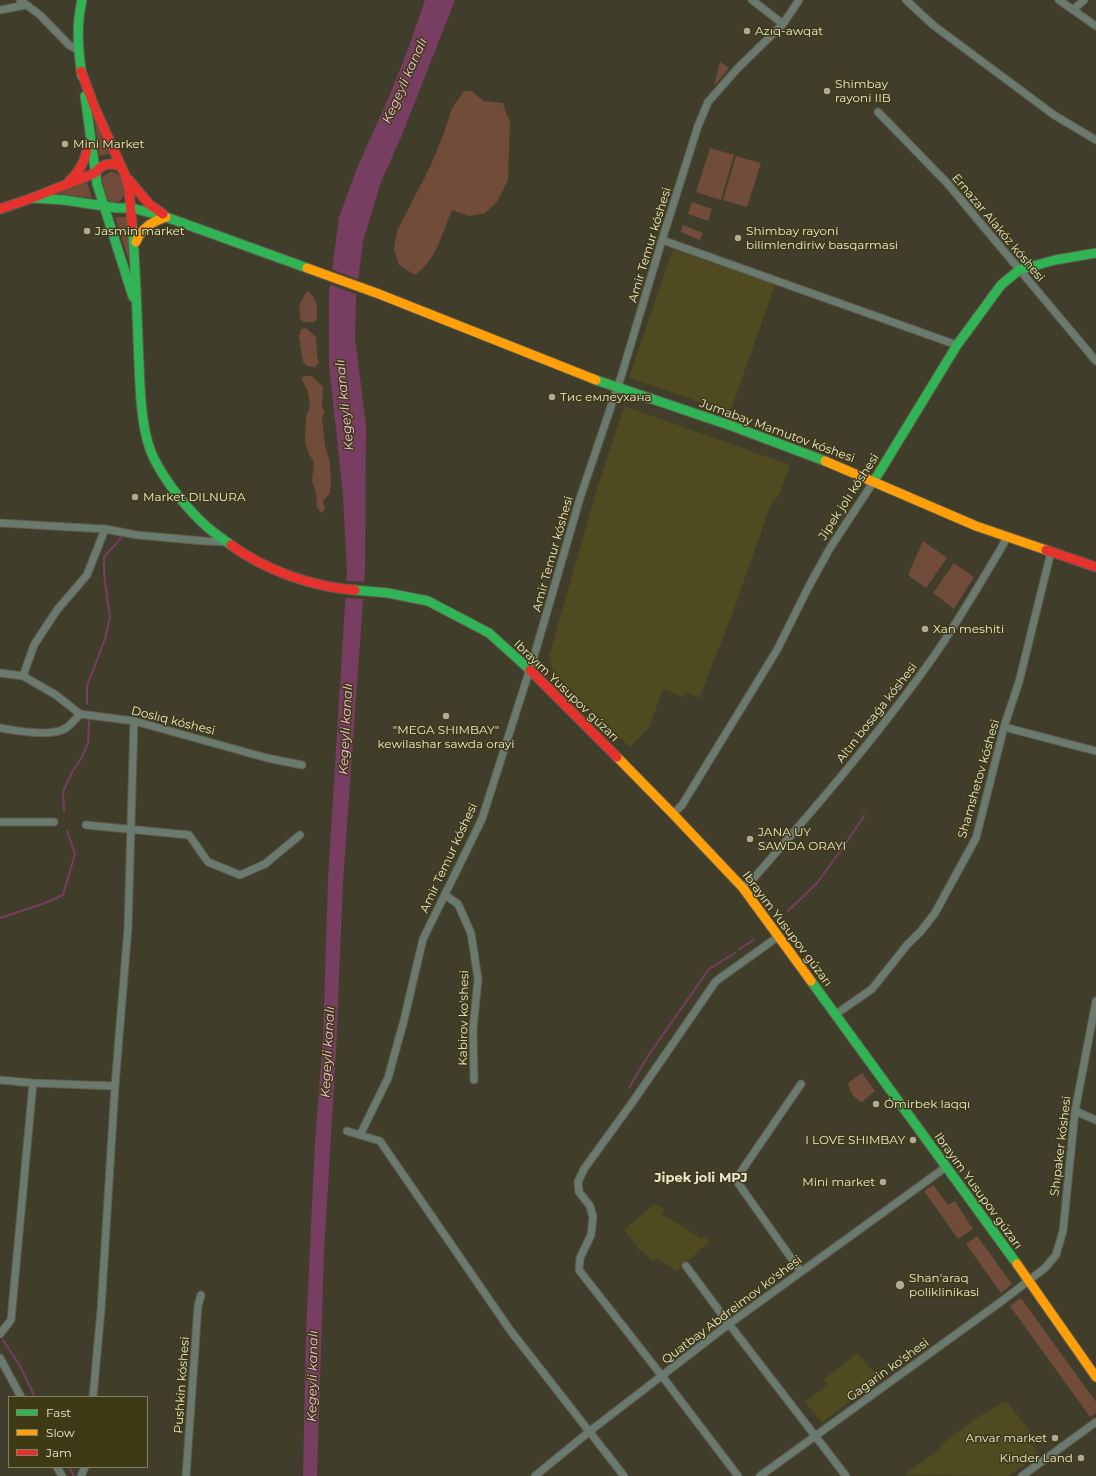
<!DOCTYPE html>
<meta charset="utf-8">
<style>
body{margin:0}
#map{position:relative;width:1096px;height:1476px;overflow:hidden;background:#403d2a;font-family:Montserrat,sans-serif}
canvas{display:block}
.legend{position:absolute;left:8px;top:1396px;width:140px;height:72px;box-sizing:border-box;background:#3f3a16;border:1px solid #837f62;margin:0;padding:5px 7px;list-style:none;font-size:12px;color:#e9e7d3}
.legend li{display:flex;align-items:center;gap:8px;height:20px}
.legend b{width:20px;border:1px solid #837f62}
</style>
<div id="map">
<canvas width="1096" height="1476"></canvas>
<ul class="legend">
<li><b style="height:5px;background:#30b455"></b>Fast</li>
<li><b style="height:5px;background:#ff9f0a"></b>Slow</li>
<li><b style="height:5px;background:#e5322d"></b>Jam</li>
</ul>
</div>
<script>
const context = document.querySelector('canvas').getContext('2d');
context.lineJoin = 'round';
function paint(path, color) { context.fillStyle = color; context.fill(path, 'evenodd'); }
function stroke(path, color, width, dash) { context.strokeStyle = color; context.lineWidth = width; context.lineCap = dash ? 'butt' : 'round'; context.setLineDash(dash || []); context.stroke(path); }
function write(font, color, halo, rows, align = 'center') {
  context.font = font + ' Montserrat,sans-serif'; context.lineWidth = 3; context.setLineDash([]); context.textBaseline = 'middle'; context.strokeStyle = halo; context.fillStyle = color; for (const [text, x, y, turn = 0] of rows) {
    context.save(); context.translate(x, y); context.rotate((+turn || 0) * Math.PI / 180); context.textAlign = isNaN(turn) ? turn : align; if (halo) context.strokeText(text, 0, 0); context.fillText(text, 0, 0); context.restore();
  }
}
paint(new Path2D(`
 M673 249 775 285 730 412 629 378Z
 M624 406 790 465 780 493 771 504 730 620 699 698 686 692 683 697 663 689 649 728 630 747 553 672 549 656 597 489Z
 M654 1204 665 1209 661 1214 679 1224 701 1239 705 1237 709 1242 676 1271 656 1258 653 1261 639 1249 624 1230Z
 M858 1353 879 1379 822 1423 805 1402 828 1384 824 1379Z
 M1001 1403H1007L1031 1432 1025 1436 1038 1453 1026 1464 1008 1476 904 1475 940 1449 939 1447 972 1421Z`), '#504a21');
paint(new Path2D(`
 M720 62 729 68 714 86Z
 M464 91H472L483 101 503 103 506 113 510 121 508 180 497 202 485 213 469 216 452 210C442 233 436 261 415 275L399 265 394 249 397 231 430 167 444 133 452 108Z
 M95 121 109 154 99 156Z
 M710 148 734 155 721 200 696 192Z
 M736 156 761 163 747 207 723 200Z
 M112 171 119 175 125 193C122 201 117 205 108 200L102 181 103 176Z
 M87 182 92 198 57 194Z
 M692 202 712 209 708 221 688 214Z
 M115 217H129L132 271Z
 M683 225 703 233 700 240 681 232Z
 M307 291C318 299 317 306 317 319L314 322H304L300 319V312L299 305Z
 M306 328 316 337 317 356 319 363 315 367 307 366 303 362 299 337 301 329Z
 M307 376H312L323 387 322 407 325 412 322 417 325 446 330 462 331 484 330 493 323 501 325 509 321 513 317 507 316 492 312 481 314 462 309 454 305 442 306 416 310 407 308 392 301 377Z
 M923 541 947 558 926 588 908 575Z
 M954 563 974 577 954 609 933 593Z
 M862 1073 875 1091 862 1102C855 1100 849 1090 848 1083Z
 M933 1185 948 1205 955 1201 973 1229 958 1239 924 1191Z
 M977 1236 1012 1284 1001 1293 966 1244Z
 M1021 1298 1096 1402V1413L1090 1417 1010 1306Z`), '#714c3b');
paint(new Path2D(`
 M425 0H455L402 135 381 182 363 241 356 297 355 338 366 426 365 572 343 882 336 1053 324 1252 317 1476H303L306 1332 315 1142 323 1038 328 879 347 572 343 495 329 365V293L339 217 357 168 389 97 408 49Z`), '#773e62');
paint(new Path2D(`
 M331 269 360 280 358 295 329 284Z
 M345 581 366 582 365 599 344 598Z`), '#403d2a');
stroke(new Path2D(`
 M87 704V686L105 639 110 617 104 574V557L121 538
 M64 811 63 792 72 772 82 757 88 743 89 721
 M788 911 817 883 844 846 864 816
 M0 918 45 903 63 895 75 854 67 831
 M739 949 754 940
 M629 1088 648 1056 709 969 735 953
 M3 1340 20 1366 35 1397
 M69 1467 74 1476`), '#773e62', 2);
const street = new Path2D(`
 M20 0 40 15 69 45 78 50
 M752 0 783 24
 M906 0 933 25 1054 115 1096 140
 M1059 0 1096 26
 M0 10 26 5
 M1073 10 1084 0
 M878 112 947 183 1096 361
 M662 240 957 345
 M0 523 105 529 137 535 204 541 227 542
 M0 673 23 676 56 695 80 714 134 721 267 758 302 765
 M23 676 34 645 57 610 87 575 105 529
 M1004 727 1096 751
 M0 728C16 731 53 737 66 728 71 725 76 718 80 714
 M673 814 682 805 777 650 809 586 830 548 874 481
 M0 822H54
 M86 825 189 835 208 862 240 875 265 864 300 835
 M743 888 753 879C816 807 879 734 934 656 959 620 981 582 1003 545L1007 536
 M445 895 458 904 471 933 478 979 473 1029 474 1080
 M836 1014 872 989 907 945 921 931 935 913 976 838 1004 727 1019 682 1051 552
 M0 1080 33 1083 115 1086
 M801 1084 738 1176V1183L801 1272
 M1075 1111 1096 1120
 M347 1131 380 1141 510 1330 624 1476
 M360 1135 388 1078 404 1020 423 939 482 819 535 653 580 498 621 377 662 240 698 126 708 102 737 69 783 24 799 0
 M686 1266 729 1324 846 1476
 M0 1334 11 1320 33 1083
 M0 1358 21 1397
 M93 1397 101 1310 115 1086 128 928 134 721
 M57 1467 62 1476
 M81 1476 85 1467
 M186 1476 198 1306 201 1295
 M535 1476 590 1431 729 1324 946 1167
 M738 1476 662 1376 579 1270 580 1258 591 1235 593 1217 590 1206 579 1192 578 1182 584 1169 634 1100 716 981 779 936
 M760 1476 1002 1301 1045 1268 1056 1255 1063 1231 1075 1111 1096 1001
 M1022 1476 1096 1422`);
const fast = new Path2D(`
 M82 0C76 26 78 50 82 76
 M85 96 97 184 133 297
 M32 198 64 200 117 208H132L166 217 307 268
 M132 225C136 271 137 318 139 364 140 388 141 419 148 443 156 471 185 507 207 527 214 533 223 539 231 545
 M596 380 732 426 825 461
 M874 481 957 345 1001 285 1019 270 1055 260 1096 253
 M355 590 388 593 428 601 489 633 530 670
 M811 981 1017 1264`);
const slow = new Path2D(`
 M136 242C142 227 152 222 166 217
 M307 268 379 294 596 380
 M825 461 976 526 1046 550
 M617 757 673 814 743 888 811 981
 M1017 1264 1096 1377`);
const jam = new Path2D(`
 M81 71 94 106 125 175 129 189 132 225
 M129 180 149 204 163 214
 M69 181C81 171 86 159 88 144
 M0 209 32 198 95 173C102 164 109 162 120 166
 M231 545C265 570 312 587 355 590
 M1046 550 1096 567
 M530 670 617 757`);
stroke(street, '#5d5a4a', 9);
stroke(fast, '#5d5a4a', 11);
stroke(slow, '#5d5a4a', 11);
stroke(jam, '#5d5a4a', 11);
stroke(street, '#6a7a6f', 7);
stroke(fast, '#30b455', 9);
stroke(slow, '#ff9f0a', 9);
stroke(jam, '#e5322d', 9);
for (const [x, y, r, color] of [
 [747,31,4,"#aeac98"],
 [827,91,4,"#aeac98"],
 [65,144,4,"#aeac98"],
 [87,231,4,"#aeac98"],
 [738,238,4,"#aeac98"],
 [552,397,4,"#aeac98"],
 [135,497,4,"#aeac98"],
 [925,629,4,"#aeac98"],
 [446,716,4,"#aeac98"],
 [750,839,4,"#aeac98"],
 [876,1104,4,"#aeac98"],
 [913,1140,4,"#aeac98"],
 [883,1182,4,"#aeac98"],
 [900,1285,5,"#aeac98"],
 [1055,1438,4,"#aeac98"],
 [1081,1458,4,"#aeac98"]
]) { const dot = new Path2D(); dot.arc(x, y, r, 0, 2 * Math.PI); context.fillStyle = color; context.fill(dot); stroke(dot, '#3f3a16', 1.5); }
write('12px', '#e9e7d3', '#3f3a16', [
 ["Azıq-awqat",755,31],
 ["Shimbay",835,84],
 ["rayoni IIB",835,98],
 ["Mini Market",73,144],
 ["Jasmin market",95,231],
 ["Shimbay rayoni",746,231],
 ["bilimlendiriw basqarmasi",746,245],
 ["Тис емлеухана",560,397],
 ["Market DILNURA",143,497],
 ["Xan meshiti",933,629],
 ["\"MEGA SHIMBAY\"",446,730,"center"],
 ["kewilashar sawda orayi",446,744,"center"],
 ["JANA UY",758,832],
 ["SAWDA ORAYI",758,846],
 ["Ómirbek laqqı",884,1104],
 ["I LOVE SHIMBAY",905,1140,"right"],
 ["Mini market",875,1182,"right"],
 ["Shan'araq",909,1278],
 ["poliklinikasi",909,1292],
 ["Anvar market",1047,1438,"right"],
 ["Kinder Land",1073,1458,"right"]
], 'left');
write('12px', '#e9e7d3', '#3f3a16', [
 ["Ernazar Alakóz kóshesi",998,228,50],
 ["Amir Temur kóshesi",650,245,-73],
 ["Jumabay Mamutov kóshesi",777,431,20],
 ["Jipek jolı kóshesi",849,497,-57],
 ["Amir Temur kóshesi",553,554,-74],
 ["Ibrayım Yusupov gúzarı",566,691,44],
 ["Altın bosaǵa kóshesi",877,713,-52],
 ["Doslıq kóshesi",173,721,14],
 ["Shamshetov kóshesi",979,779,-74],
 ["Amir Temur kóshesi",449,858,-65],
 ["Ibrayım Yusupov gúzarı",787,929,53],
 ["Kabirov ko'shesi",464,1018,-89],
 ["Shıpaker kóshesi",1061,1146,-83],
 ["Ibrayım Yusupov gúzarı",978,1191,54],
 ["Quatbay Abdreimov ko'shesi",732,1310,-37],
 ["Gagarin ko'shesi",888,1370,-36],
 ["Pushkin kóshesi",182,1385,-86]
]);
write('italic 13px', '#f7bfe2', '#3f3a16', [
 ["Kegeyli kanalı",405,81,-66],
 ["Kegeyli kanalı",345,405,-96],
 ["Kegeyli kanalı",346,729,-87],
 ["Kegeyli kanalı",328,1052,-87],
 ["Kegeyli kanalı",313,1376,-89]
]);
write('bold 13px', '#e9e7d3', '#3f3a16', [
 ["Jipek joli MPJ",701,1178]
]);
</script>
